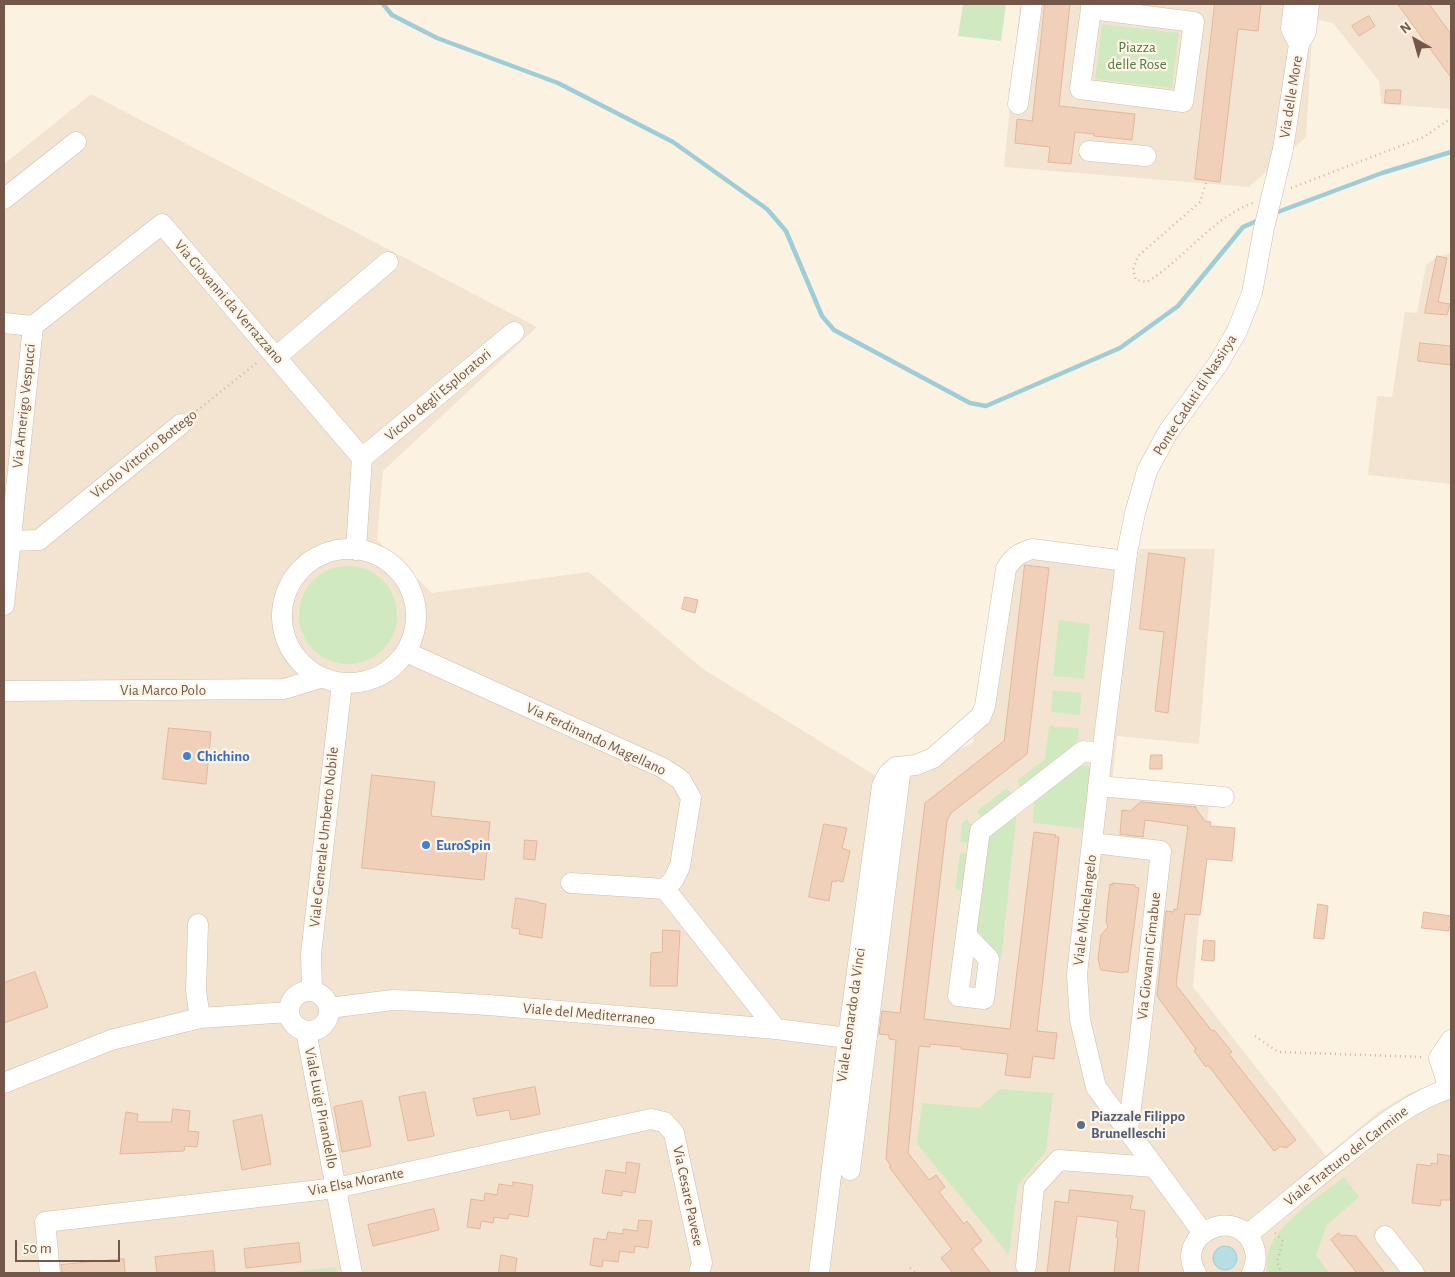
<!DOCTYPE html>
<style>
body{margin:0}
#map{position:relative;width:1455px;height:1277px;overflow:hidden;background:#fcf2e2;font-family:"Alegreya Sans",sans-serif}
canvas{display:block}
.frame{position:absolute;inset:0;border:5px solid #735849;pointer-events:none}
.north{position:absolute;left:1390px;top:15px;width:50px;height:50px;-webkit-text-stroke:4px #fff6e8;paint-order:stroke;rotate:322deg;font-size:14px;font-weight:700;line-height:20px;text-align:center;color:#735849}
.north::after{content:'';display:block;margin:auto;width:18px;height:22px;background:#735849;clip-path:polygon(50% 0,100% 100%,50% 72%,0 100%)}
.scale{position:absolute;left:15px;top:1240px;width:105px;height:22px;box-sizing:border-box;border:2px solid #735849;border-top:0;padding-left:6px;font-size:15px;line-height:18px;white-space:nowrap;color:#735849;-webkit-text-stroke:4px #fff6e8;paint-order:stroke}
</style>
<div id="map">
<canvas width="1455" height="1277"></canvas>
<div class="frame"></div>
<div class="north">N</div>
<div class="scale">50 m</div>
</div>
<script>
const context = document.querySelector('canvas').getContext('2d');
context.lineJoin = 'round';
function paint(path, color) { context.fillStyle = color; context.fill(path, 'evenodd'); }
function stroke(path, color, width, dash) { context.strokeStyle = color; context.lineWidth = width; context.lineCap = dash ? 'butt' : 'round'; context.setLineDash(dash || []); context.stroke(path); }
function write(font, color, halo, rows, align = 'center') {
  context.font = font + ' "Alegreya Sans",sans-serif'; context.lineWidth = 4.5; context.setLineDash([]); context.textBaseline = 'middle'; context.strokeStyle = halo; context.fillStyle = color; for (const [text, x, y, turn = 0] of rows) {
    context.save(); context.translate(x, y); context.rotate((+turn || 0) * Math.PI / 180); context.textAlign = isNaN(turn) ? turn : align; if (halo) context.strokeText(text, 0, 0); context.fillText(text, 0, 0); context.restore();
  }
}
paint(new Path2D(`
 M1020 4H1451V109L1381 104 1379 81 1333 23 1313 19 1306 137 1249 187 1004 167Z
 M91 94 537 327 383 471 377 540 432 593 589 572 703 669 881 779 902 775 973 743 1001 555 1133 570 1140 549H1215L1199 744 1117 736 1112 783 1210 792 1193 987 1326 1156 1378 1112 1410 1093 1451 1078V1273H4V164Z
 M1451 253V484L1368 475 1377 396 1392 397 1405 312 1417 313 1426 265 1437 257Z`), '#f3e4d1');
paint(new Path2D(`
 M963 4H1006L1001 41 958 36Z
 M1102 24 1179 33 1172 88 1095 79Z
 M299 615a49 49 0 1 1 98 0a49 49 0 1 1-98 0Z
 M1059 620 1090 624 1084 679 1053 676Z
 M1053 690 1082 693 1080 715 1051 712Z
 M1049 726 1079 728 1077 746 1022 789 1017 781 1045 759Z
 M1082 765 1089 767 1094 773 1087 829 1033 823 1034 803 1075 767Z
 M1007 788 1014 797 984 820 977 811Z
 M1017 811 1001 960 975 931 987 834Z
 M967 819 973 827 971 843 960 842 962 823Z
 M960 853 970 855 966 891 955 890Z
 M1000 1089 1053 1093 1046 1151 1018 1185 1009 1255 917 1144 922 1103 979 1108Z
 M1344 1177 1359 1197 1327 1225 1316 1255 1329 1273H1267C1267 1267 1266 1260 1268 1254 1275 1224 1321 1195 1344 1177Z
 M336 1267 337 1273H282Z`), '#d1e9c1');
const water = new Path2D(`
 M1213 1258a12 12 0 1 1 24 0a12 12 0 1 1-24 0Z`);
paint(water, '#b7dee5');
stroke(water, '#9dcdd7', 1);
stroke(new Path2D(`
 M383 4 392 15 437 38 558 83 673 142 767 209 786 231 822 316 834 330 970 403 986 406 1120 348 1178 306 1243 227 1259 220
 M1275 213 1382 173 1451 152`), '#9dcdd7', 4.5);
const building = new Path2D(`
 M1045 4H1070L1059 106 1135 114 1132 140 1094 136V134L1075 132 1071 164 1048 162 1050 147 1015 143 1017 119 1032 121Z
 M1215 4H1261L1258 31 1238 29 1220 182 1195 179Z
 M1398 4H1429L1451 34V77Z
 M1369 16 1375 26 1359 36 1352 26Z
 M1386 90H1401L1400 104 1385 103Z
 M1437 256 1447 258 1438 302 1450 304 1447 315 1425 313Z
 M1420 343 1451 346V365L1418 361Z
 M1149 553 1185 558 1168 713 1155 711 1164 632 1140 629Z
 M1025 565 1049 568 1027 754 951 813 947 821 924 1019 1010 1029 1034 832 1056 835 1055 837H1059L1037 1031 1057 1033 1054 1059 1033 1056 1030 1078 1005 1075 1008 1054 961 1049V1047L930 1044V1047L919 1046 908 1153 929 1180 936 1175 945 1187 939 1192 964 1224 967 1221 982 1241 972 1249 991 1273H953L941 1258 952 1249 889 1167 891 1166 886 1159 896 1040 889 1039V1035L879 1034 882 1011 900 1013 925 803 1004 741Z
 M685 597 698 600 695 613 682 609Z
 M169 728 211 732 206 784 163 779Z
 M1151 755H1162V769H1150Z
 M372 775 435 782 431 816 490 822 484 880 362 868Z
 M1141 802 1196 807V809L1205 821 1211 822 1210 826 1235 828 1232 861 1207 859 1200 915 1185 914 1176 985 1212 1031 1214 1030 1232 1052 1229 1054 1296 1140 1286 1148 1285 1146 1283 1148 1281 1146 1274 1151 1208 1065 1206 1067 1194 1051 1196 1049 1157 996 1166 911 1174 912V909L1177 910 1188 826 1145 820 1143 837 1120 834 1122 810 1130 811Z
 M824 824 847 828 842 848 850 851 843 882 836 880V882L832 881 829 901 809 897Z
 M525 840 537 841 535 860 524 859Z
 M1113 883 1135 885V887L1139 888 1128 972H1123V973L1101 970 1098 959 1101 935 1108 927 1106 922 1108 900 1110 884 1113 885Z
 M516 898 539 902V903L546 904 542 938 519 934 520 929 512 928Z
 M1318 904 1328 906 1324 939 1314 938Z
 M1424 912 1451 916V928L1449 927V931L1422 928Z
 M663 930 680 931 677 986H650L651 953 662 952Z
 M1204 940 1215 941 1214 961 1202 960Z
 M35 972 48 1007 4 1023V983Z
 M535 1087 540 1114 511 1120 509 1110 477 1116 473 1099Z
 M425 1092 434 1136 408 1141 399 1097Z
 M362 1101 371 1146 342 1152 334 1107Z
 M173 1109 190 1111 188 1131 199 1132 197 1147 185 1146 184 1151 120 1154 126 1112 138 1114 137 1122H171Z
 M262 1115 271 1164 242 1170 233 1121Z
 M1438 1154 1451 1156V1200H1441L1440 1206 1412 1203 1417 1164 1431 1166V1163L1437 1164Z
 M627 1162 640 1164 635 1193 622 1191V1196L602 1193 606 1170 625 1173Z
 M513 1182 533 1185 528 1217 509 1214 508 1219 494 1217 493 1223 481 1221 480 1229 467 1227 471 1199 484 1201 485 1193 497 1195 499 1184 513 1186Z
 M1070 1190 1133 1196 1130 1209 1145 1211 1138 1273H1114L1118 1238 1116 1237 1118 1221 1077 1216 1069 1273H1047L1055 1201 1068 1203Z
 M434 1209 439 1230 373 1246 368 1225Z
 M639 1220 652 1221 648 1248 635 1246 634 1253 620 1251 618 1262 603 1260 602 1267 590 1265 594 1238 606 1240 608 1232 623 1234V1229L637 1231Z
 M1339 1233 1342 1236 1344 1235 1356 1236 1385 1273H1357L1331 1240Z
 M299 1243 301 1262 246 1268 244 1249Z
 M213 1251 215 1272 157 1273 155 1257Z
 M501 1255 517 1258 515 1273H499Z
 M124 1259 125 1273H62L61 1265Z`);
paint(building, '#f1d0ba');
stroke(building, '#e3b79b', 1);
const minor = new Path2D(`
 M1294 4 1291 29 1299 44
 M1091 9 1194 22 1183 102 1080 89 1091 9V4
 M1018 104 1032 4
 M1283 149 1299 44 1306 32 1309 4
 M1089 151 1146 156
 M4 199 76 142
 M4 323 33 326 162 224 362 458 356 550
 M276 357 388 262
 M362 458 514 332
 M10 541 39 540 181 424
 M282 616a67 67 0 1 1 134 0a67 67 0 1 1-134 0Z
 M1127 553 1102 754 1077 974 1080 1020 1096 1087 1203 1233
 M4 605 33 326
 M406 652 663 768 681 780 691 798 680 866 674 879 665 889 776 1029
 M4 691 284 689 320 678
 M1098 786 1224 797
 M1093 843 1161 851 1138 1054 1128 1130
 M571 883 665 889
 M198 924 196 991 200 1018
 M966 935 989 959 984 999 958 996 980 831 1083 751 1102 754
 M289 1011a20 20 0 1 1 40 0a20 20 0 1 1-40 0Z
 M312 991 311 954 342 683
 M329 1008 393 1000 419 1001 488 1005 776 1029 848 1038
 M306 1031 352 1273
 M4 1083 111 1040 200 1018 289 1012
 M1449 1089 1439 1058 1451 1040
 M850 1170 901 767
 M1247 1235C1277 1211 1306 1186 1336 1162 1372 1133 1407 1102 1451 1088
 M1385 1236 1414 1273
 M1026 1266 1034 1187 1059 1160 1154 1167
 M50 1273 45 1222 336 1188 651 1119 664 1122 674 1133 702 1263 699 1273
 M819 1273 848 1038 882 786 888 774 896 767 916 765 933 758 981 716 985 706 1006 569C1013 557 1019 553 1032 549L1126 561
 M1196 1273C1173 1233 1239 1204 1254 1247 1257 1256 1256 1265 1252 1273`);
stroke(minor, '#cfbcac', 21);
stroke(new Path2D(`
 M1206 183 1200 202 1138 256 1133 270 1136 280 1147 282C1184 259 1212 218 1253 203
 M1291 188 1424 137 1451 118
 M193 414 259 361
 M1255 1036 1278 1052 1422 1057
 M1275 1233 1283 1241 1277 1261 1281 1273
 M910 1268 916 1273`), '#d5b49d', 2.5, [1, 4]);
stroke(minor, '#fff', 20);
const minorBridge = new Path2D(`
 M1127 553 1135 513 1147 471 1168 432 1218 364 1237 331 1252 293 1264 228 1283 149`);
stroke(minorBridge, '#cfbcac', 21, []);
stroke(minorBridge, '#fff', 20);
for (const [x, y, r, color] of [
 [187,756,5,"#3f7fe0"],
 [426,845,5,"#3f7fe0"],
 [1081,1125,5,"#5c6f8a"]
]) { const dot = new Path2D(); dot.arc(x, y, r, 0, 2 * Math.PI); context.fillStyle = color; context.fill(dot); stroke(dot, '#fff6e8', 2); }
write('15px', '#517941', '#fff6e8', [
 ["Piazza",1137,47],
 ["delle Rose",1137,64]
]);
write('15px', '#735849', '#fff6e8', [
 ["Via delle More",1291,97,-81],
 ["Via Giovanni da Verrazzano",229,302,49],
 ["Vicolo degli Esploratori",438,395,-40],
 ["Ponte Caduti di Nassirya",1195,395,-57],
 ["Via Amerigo Vespucci",24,406,-84],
 ["Vicolo Vittorio Bottego",144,454,-39],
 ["Via Marco Polo",163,690],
 ["Via Ferdinando Magellano",596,739,25],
 ["Viale Generale Umberto Nobile",324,837,-84],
 ["Viale Michelangelo",1085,910,-83],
 ["Via Giovanni Cimabue",1149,956,-84],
 ["Viale del Mediterraneo",589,1014,5],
 ["Viale Leonardo da Vinci",851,1015,-82],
 ["Viale Luigi Pirandello",321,1108,79],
 ["Viale Tratturo del Carmine",1346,1156,-38],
 ["Via Elsa Morante",356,1182,-11],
 ["Via Cesare Pavese",688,1196,78]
]);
write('bold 15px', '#366cbe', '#fff6e8', [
 ["Chichino",197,756],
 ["EuroSpin",436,845]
], 'left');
write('bold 15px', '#4e5e75', '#fff6e8', [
 ["Piazzale Filippo",1091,1116],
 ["Brunelleschi",1091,1133]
], 'left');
</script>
